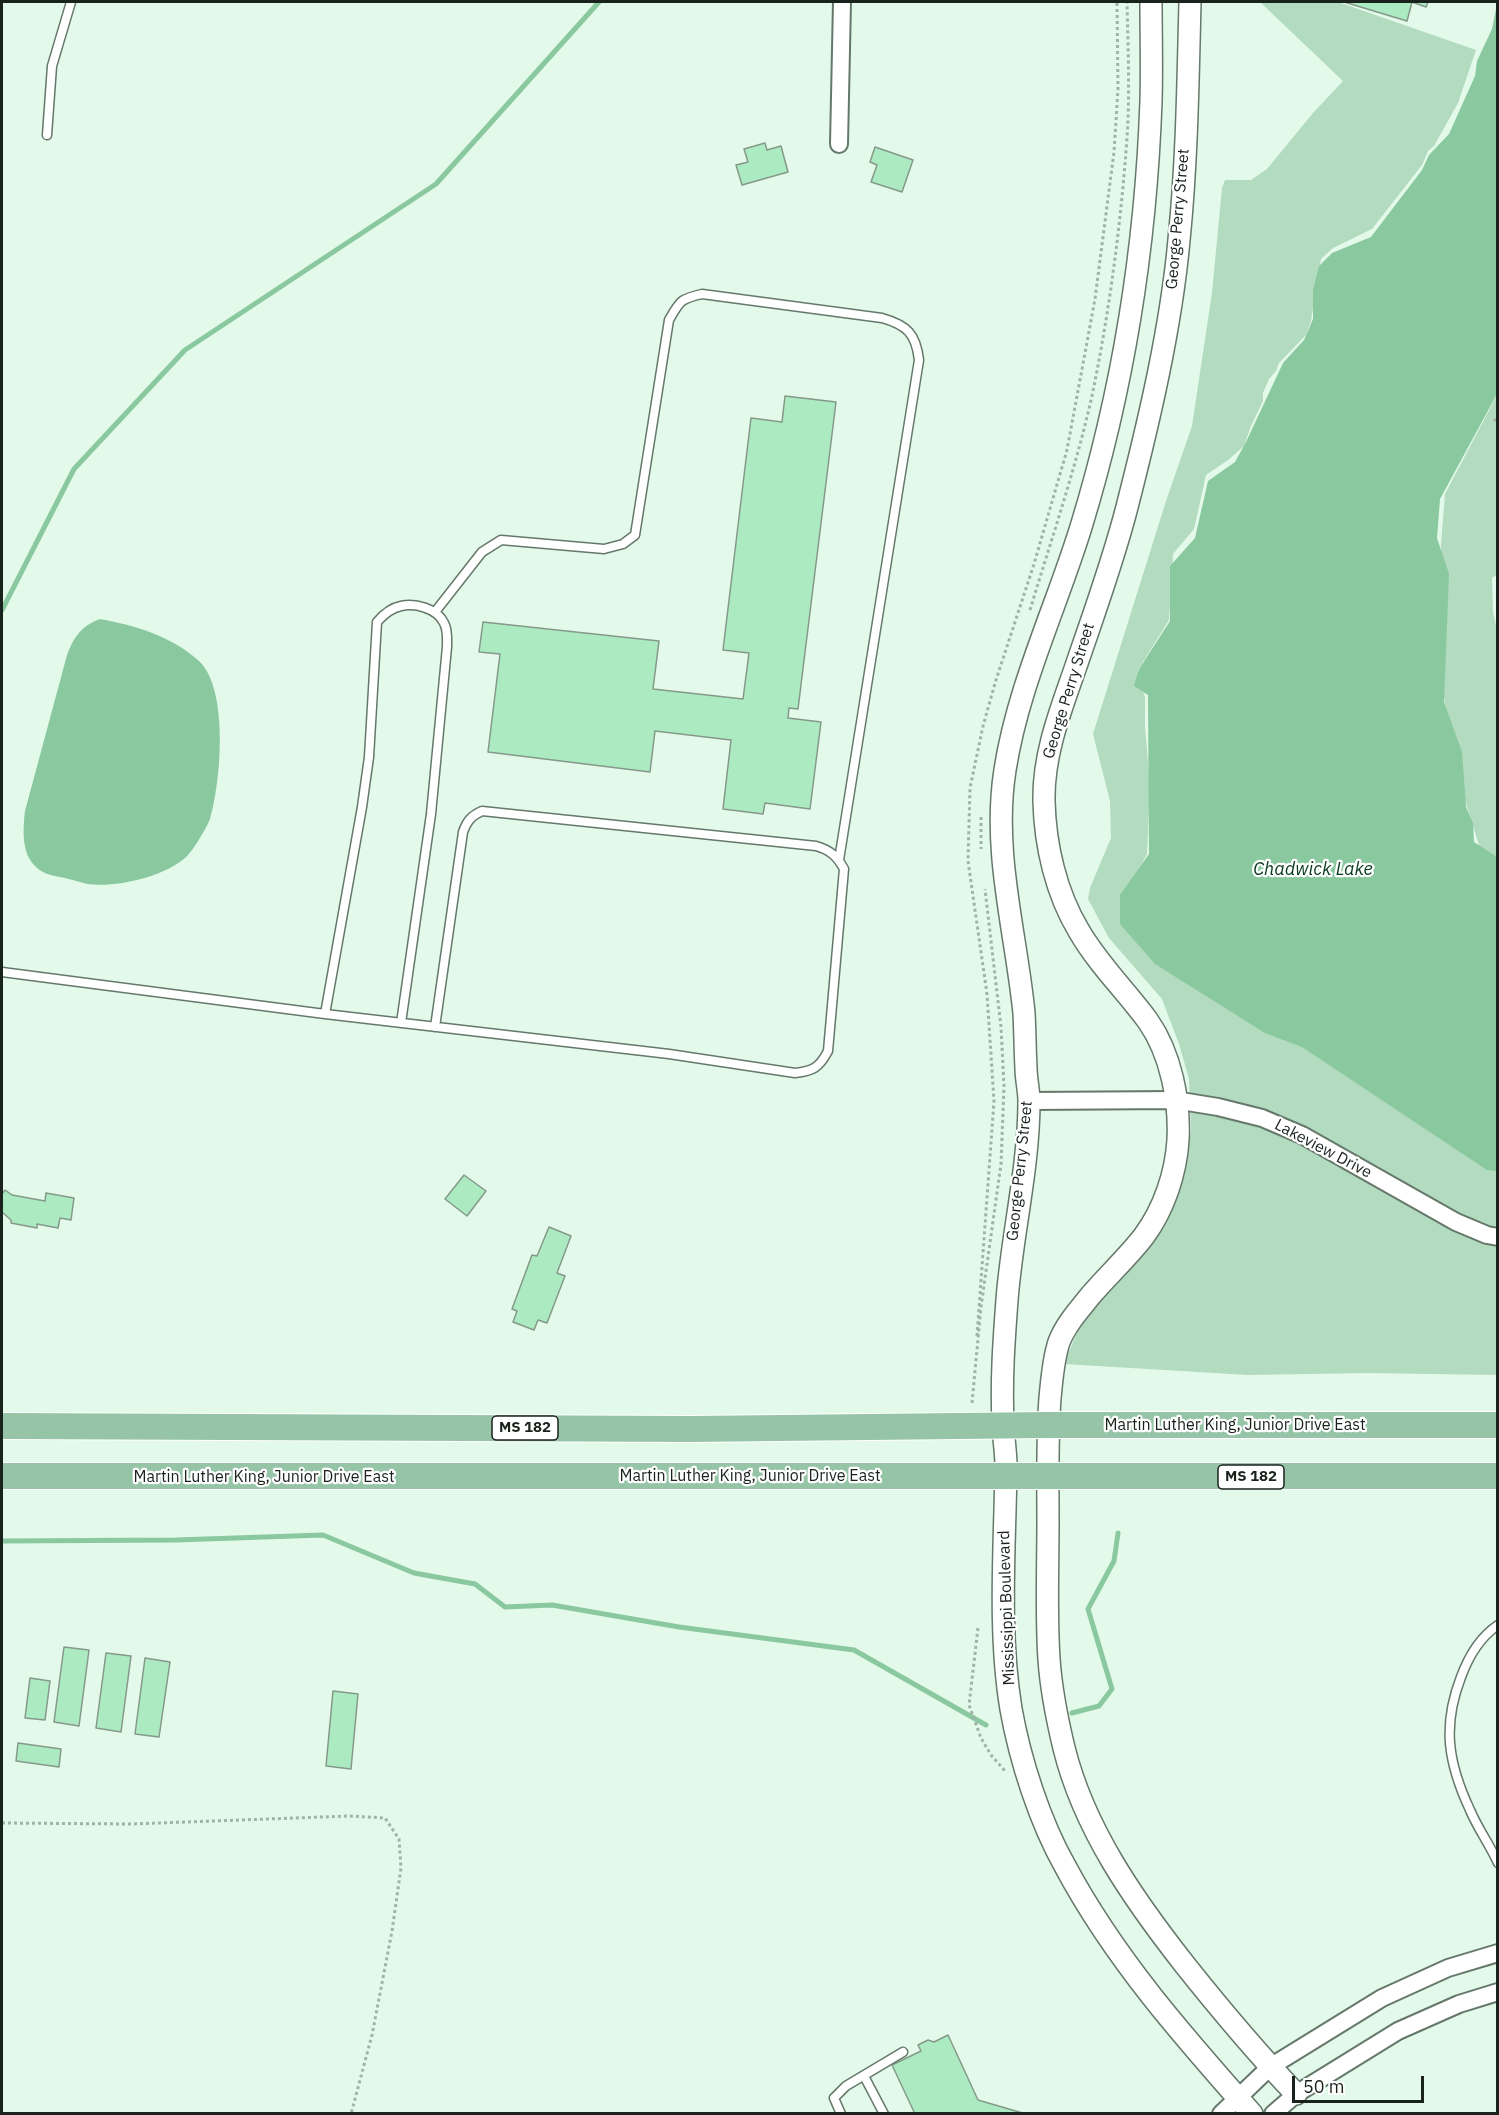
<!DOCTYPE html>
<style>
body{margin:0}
#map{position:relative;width:1499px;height:2115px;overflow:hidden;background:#e3f9e9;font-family:"IBM Plex Sans",sans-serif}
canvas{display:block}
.frame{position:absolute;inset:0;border:3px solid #1a221c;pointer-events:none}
.scale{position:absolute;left:1292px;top:2076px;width:132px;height:27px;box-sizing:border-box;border:3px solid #1a221c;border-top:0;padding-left:8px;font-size:18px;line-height:21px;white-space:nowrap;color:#1a221c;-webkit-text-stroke:4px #fff;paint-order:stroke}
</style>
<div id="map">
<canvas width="1499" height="2115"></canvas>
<div class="frame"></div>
<div class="scale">50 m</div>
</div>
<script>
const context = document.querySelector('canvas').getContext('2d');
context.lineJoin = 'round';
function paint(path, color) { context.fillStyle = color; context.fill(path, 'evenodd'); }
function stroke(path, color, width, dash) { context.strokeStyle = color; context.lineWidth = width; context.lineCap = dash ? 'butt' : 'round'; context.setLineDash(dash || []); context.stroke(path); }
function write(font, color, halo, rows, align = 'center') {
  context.font = font + ' "IBM Plex Sans",sans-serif'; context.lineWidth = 4.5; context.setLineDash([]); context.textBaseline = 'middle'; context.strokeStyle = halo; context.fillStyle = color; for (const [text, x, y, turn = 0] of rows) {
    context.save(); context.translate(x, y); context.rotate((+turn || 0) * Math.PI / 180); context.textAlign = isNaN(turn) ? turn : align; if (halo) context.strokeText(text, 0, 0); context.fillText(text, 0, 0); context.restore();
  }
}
paint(new Path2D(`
 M1260 2H1338L1476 50 1458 103 1434 146 1428 151 1422 165 1372 229 1333 248 1321 259 1311 321 1306 335 1279 363 1276 371 1269 379 1263 393V401L1251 426 1244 446 1228 460 1206 475 1194 529 1173 554 1169 620 1138 670 1139 681 1145 697V727L1150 786 1147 854 1137 873 1302 1044 1497 1168V1375L1368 1373 1248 1375 1064 1364 1078 1330 1099 1302 1160 1232 1184 1174 1191 1131 1189 1079 1179 1044 1162 999 1109 938 1088 899 1090 888 1111 838 1110 801 1093 734 1166 501 1192 426 1212 293 1222 188 1225 180H1251L1267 169 1313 113 1343 81Z
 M1497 395 1498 574 1492 578 1493 612 1498 634 1497 877 1485 864 1452 759 1438 650 1441 544 1445 494Z`), '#b2dbbf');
paint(new Path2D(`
 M1497 4V394L1440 499 1437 538 1449 574 1444 702 1462 752 1466 807 1473 823 1474 842 1497 857V1171L1487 1170 1302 1047 1265 1033 1155 964 1120 924V895L1149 854 1148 695 1134 686 1139 669 1170 621V566L1195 538 1208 481 1235 462 1246 442 1283 363 1304 340 1313 319V290L1319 266 1332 253 1371 237 1422 170 1429 155 1449 134 1475 76 1477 61 1492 29Z
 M100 619C136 626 170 635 199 661 229 689 221 782 210 819 207 827 193 851 186 857 164 877 116 888 87 884 80 882 73 880 65 878 55 876 44 875 36 867 21 853 23 829 25 811L67 655C74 637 81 626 100 619Z`), '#8ac89f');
stroke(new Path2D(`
 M2 610 74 469 185 350 436 184 599 2
 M2 1541 176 1540 323 1535 414 1573 475 1584 505 1607 552 1605 679 1627 854 1650 986 1725
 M1072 1713 1099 1706 1112 1689 1088 1609 1114 1561 1118 1533`), '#8ac89f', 5);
const building = new Path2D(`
 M1344 2H1428L1426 7 1412 2 1407 21Z
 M765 143 767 150 781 146 788 172 742 185 736 165 748 162 744 149Z
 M875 147 913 160 902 192 871 182 877 165 870 162Z
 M785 396 836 402 798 709 789 708 788 718 821 722 810 809 765 803 763 814 723 809 731 740 655 731 650 772 488 752 500 654 479 652 483 622 659 641 653 689 743 699 749 653 723 650 751 418 782 422Z
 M464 1175 486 1191 467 1216 445 1199Z
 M5 1190 12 1195 45 1201 46 1193 74 1198 71 1220 60 1218 58 1228 37 1224V1228L11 1223V1220L2 1212V1194Z
 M549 1227 571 1236 557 1273 565 1276 547 1323 538 1320 534 1330 513 1322 517 1311 512 1309 532 1255 537 1256Z
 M64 1647 89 1650 79 1726 54 1722Z
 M106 1653 131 1656 121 1732 96 1728Z
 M145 1658 170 1662 159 1737 135 1734Z
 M30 1678 50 1681 45 1720 25 1718Z
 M333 1691 358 1694 351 1769 326 1766Z
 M18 1743 61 1749 59 1767 16 1761Z
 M948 2035 978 2100 1026 2114H915L892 2065 921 2051 918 2045 928 2040 934 2042Z`);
paint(building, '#acebc1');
stroke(building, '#85998b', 1.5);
const service = new Path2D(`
 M47 135 52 66 71 2
 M435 612 482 552 501 540 604 549 623 544 635 535 669 320C680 301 680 299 702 294L882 318C907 325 916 334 919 360L839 860
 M2 972 325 1014 669 1054 795 1073C813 1071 819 1068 828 1051L844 869C837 856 830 850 816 846L482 811C471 816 467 821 463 832L435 1027
 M325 1014 362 807 369 757 377 622C383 615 391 608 401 606 415 603 437 608 444 623 448 630 447 639 447 647L431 814 401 1023
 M1498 1625C1480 1637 1468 1658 1461 1677 1442 1726 1448 1763 1470 1810 1478 1829 1490 1845 1498 1863
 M864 2076 884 2114
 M841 2114 834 2098 846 2086 903 2052`);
const minor = new Path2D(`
 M839 144 842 2
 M1029 1101 1175 1100 1218 1107 1262 1118 1302 1135 1456 1222 1487 1235 1498 1237
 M1221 2114 1270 2067 1382 1998 1448 1968 1498 1953
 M1273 2114 1296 2094 1398 2031 1459 2004 1498 1992`);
const tertiary = new Path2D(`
 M1151 2C1151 35 1152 68 1151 101 1146 245 1123 390 1081 527 1056 608 1018 686 1005 770 992 852 1016 932 1024 1013 1025 1031 1025 1050 1026 1068 1026 1079 1029 1090 1029 1101 1029 1168 1012 1234 1007 1300 1004 1340 1001 1381 1003 1422 1003 1436 1006 1451 1006 1466 1005 1545 998 1631 1011 1709 1020 1760 1040 1822 1065 1866 1114 1958 1183 2036 1252 2114
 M1190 2C1188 81 1187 161 1179 240 1171 328 1149 421 1127 507 1113 562 1093 616 1075 669 1060 712 1043 755 1044 801 1045 845 1056 893 1079 931 1098 964 1126 991 1148 1021 1171 1054 1180 1101 1178 1140 1176 1173 1164 1209 1144 1236 1128 1257 1108 1275 1091 1295 1079 1310 1066 1324 1059 1342 1053 1360 1052 1379 1050 1398 1047 1439 1048 1481 1048 1522 1048 1568 1046 1614 1049 1659 1051 1689 1057 1719 1064 1748 1084 1829 1134 1900 1185 1965 1220 2009 1257 2053 1296 2094`);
const primary = new Path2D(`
 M2 1426 691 1429 1048 1425H1498
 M2 1476H1498`);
stroke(service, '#65786a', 11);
stroke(minor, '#65786a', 20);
stroke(tertiary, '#65786a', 24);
stroke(primary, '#fff', 28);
stroke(new Path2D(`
 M1494 421 1498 416
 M1030 610C1052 537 1077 465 1093 391 1110 308 1121 222 1127 138 1130 93 1128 47 1127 2
 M981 817V849
 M977 1336 994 1101 987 994 968 861 970 788 983 726 996 680 1034 564 1067 450 1095 299 1114 152 1118 89 1117 2
 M972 1403 981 1307 1001 1164 1004 1086 1001 1027 985 889
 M978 1628 969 1705 981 1738 991 1755 1005 1771
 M2 1823 131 1824 350 1816 385 1818 399 1839 401 1868 392 1931 372 2035 351 2114`), '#a1b2a6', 3, [3, 3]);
stroke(service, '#fff', 8);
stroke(minor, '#fff', 16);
stroke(tertiary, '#fff', 21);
stroke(primary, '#95c4a7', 26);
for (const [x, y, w] of [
 [525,1428,66],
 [1251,1477,66]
]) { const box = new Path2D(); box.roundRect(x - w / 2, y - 12, w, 24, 4.5); context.fillStyle = '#fff'; context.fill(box); stroke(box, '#1a221c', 1.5); }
write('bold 15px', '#1a221c', null, [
 ["MS 182",525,1428],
 ["MS 182",1251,1477]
]);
write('16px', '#1a221c', '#fff', [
 ["George Perry Street",1178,219,-85],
 ["George Perry Street",1069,691,-73],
 ["Lakeview Drive",1323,1149,28],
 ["George Perry Street",1020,1171,-84],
 ["Martin Luther King, Junior Drive East",1235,1425],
 ["Martin Luther King, Junior Drive East",750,1476],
 ["Martin Luther King, Junior Drive East",264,1477],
 ["Mississippi Boulevard",1007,1608,-92]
]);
write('italic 18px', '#07391f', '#fff', [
 ["Chadwick Lake",1313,870]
]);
</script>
